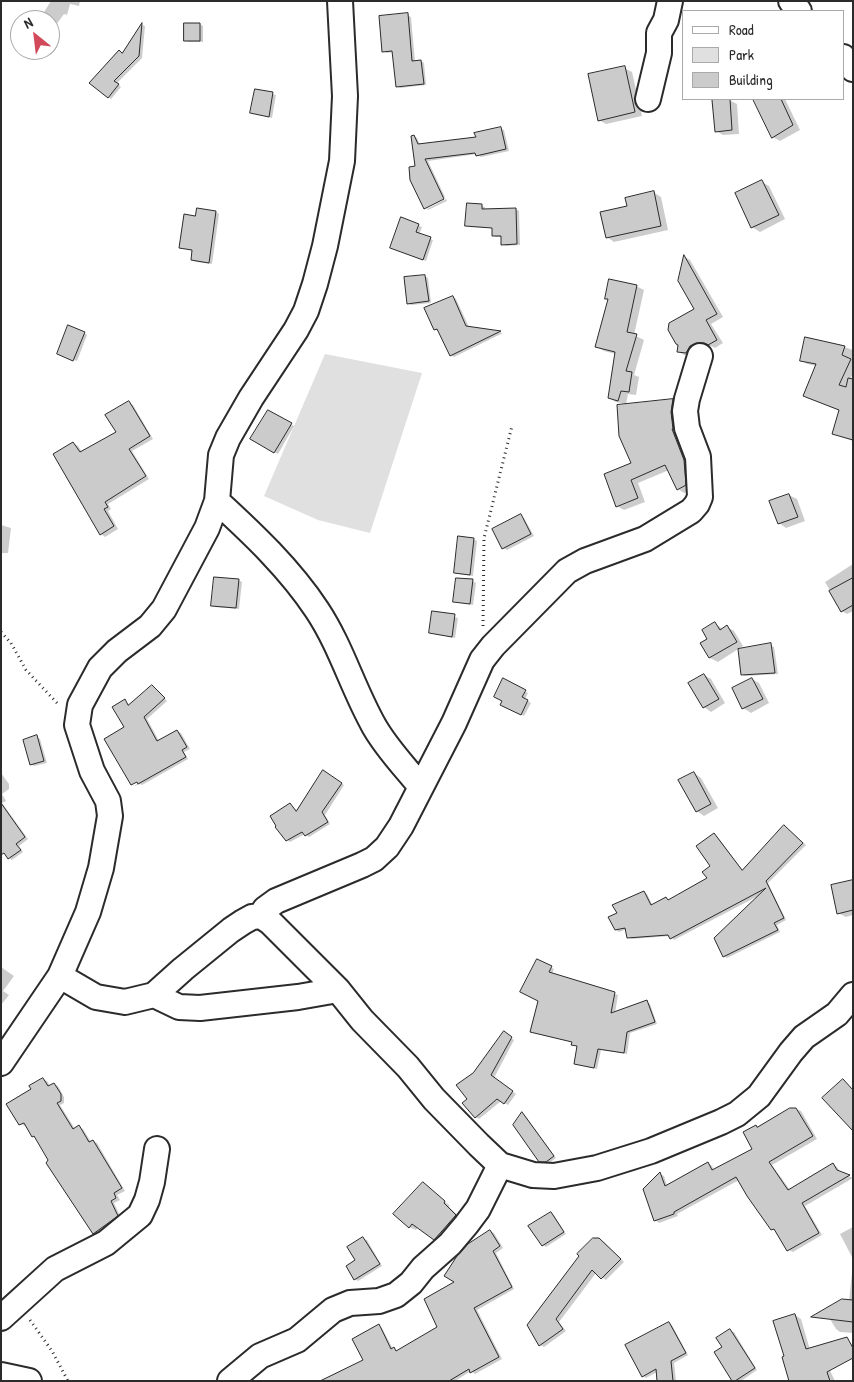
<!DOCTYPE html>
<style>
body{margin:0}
#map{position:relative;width:854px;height:1382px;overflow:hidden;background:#fff;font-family:"Patrick Hand",sans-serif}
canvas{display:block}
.frame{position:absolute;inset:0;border:2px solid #2b2b2b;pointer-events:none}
.legend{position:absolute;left:682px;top:10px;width:162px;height:90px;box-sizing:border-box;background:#fff;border:1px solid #aaa;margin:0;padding:6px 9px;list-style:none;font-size:15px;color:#2b2b2b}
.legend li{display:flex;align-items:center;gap:10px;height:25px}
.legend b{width:25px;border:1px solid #aaa}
.north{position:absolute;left:10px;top:10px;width:50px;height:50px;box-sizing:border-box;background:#fff;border:1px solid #aaa;border-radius:50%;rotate:331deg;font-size:14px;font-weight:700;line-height:20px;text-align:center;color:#2b2b2b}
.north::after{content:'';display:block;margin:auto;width:18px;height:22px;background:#d1495b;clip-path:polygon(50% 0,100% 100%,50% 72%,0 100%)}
</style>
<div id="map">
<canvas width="854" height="1382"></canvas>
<div class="frame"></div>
<ul class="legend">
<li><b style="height:6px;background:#fff"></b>Road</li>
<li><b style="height:14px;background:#e0e0e0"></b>Park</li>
<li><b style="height:14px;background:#cbcbcb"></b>Building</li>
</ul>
<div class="north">N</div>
</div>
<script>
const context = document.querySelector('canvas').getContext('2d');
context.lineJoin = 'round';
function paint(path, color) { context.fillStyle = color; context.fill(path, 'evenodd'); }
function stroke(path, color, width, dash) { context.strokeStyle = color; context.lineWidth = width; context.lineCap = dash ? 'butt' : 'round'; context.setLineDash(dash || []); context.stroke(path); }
paint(new Path2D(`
 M325 354 422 373 370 533 318 520 264 496Z`), '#e0e0e0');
paint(new Path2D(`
 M51 1H80L79 6 70 4 67 15 64 14 50 33V20H39Z
 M407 15 411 17 415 62 421 61 424 63 426 85 400 88 397 86 394 52 387 53 383 51Z
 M200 24 203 26V42H188L185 40Z
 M142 25 145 26 142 58 117 83 121 87 111 99 108 97 123 54Z
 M624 68 632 72 642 116 606 124 599 120Z
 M256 90 276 95 272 118 251 113Z
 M755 99H785L800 130 780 141 773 137Z
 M729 100 737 104 739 134 723 135 716 131Z
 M501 129 504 130 509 151 481 157 477 154 428 161 445 197 425 207 416 167 414 136 417 138 420 145 478 138Z
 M762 182 769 186 785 219 760 232 752 227Z
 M653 192 661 197 668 230 614 242 607 237Z
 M446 199 447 201 428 210 427 209Z
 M482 206 485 207V210L516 209 519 211 520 245 506 246 502 244V237H496L493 235V228L470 227 466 225Z
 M216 212 219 214 212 264 196 262 192 260 193 251 181 248 196 217Z
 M402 219 422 227 419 235 433 240 426 261 394 249Z
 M685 257 690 260 723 317 711 324 723 343 715 348 711 346H703L693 356 684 355 678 351 695 310Z
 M425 276 428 278 431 303 411 305 408 303Z
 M636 286 644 290 634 335 644 340 634 375 639 377 636 395 628 394 626 404 616 402 609 398 616 354 604 351 597 347Z
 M453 297 456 299 469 327 503 333 454 357 451 355 438 331 435 329Z
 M84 333 87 335 77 361 62 355Z
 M833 343 853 350V374L845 388 853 390V441L834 434 840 411 810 398 817 366 807 364 801 360Z
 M673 401 679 405 691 465 692 489 684 493 678 489 669 470 638 483 645 502 624 510 617 506 633 464Z
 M129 402 133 405 153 439 132 451 149 479 108 504 111 509 108 511 118 529 105 537 101 534 73 443 78 446 82 452 117 433Z
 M268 412 294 426 278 454 252 439Z
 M789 495 797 499 805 521 786 528 779 523Z
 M521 516 524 518 534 536 507 550 503 548Z
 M1 525 11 528 8 553H1Z
 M473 539 477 541 473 576 459 574 456 572Z
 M853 564V611L847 614 842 611 825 582Z
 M238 580 242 582 239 609 215 607 212 605Z
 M473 581 476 583 473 605 455 602Z
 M433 613 458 618 455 638 430 633Z
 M715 624 723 629 727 627 734 631 743 646 718 662 710 658 702 643 708 639Z
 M770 645 774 647 778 674 745 676 742 674Z
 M704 675 711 679 725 703 711 712 704 707Z
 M752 679 759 683 769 703 751 713 743 708Z
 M503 680 528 693 525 699 531 703 524 716 502 704Z
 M155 688 167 701 147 719 159 741 177 731 181 733 190 749 184 752 188 759 142 785 140 784 135 786H134L143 780 142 778 132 784 106 739 125 727V701L130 705Z
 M37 737 40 739 47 763 34 766 31 764Z
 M323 772 344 785 325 815 330 824 309 837 305 834 290 842 287 840 290 804 297 811Z
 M1 773 9 784V789L2 794 6 801 2 803 28 839 19 846 23 852 12 860 9 858 1 847Z
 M694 773 701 778 718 808 704 816 697 811Z
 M788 829 806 845 768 883 786 920 777 925 780 932 727 958 724 956 760 895 674 940 670 936 632 939 628 937 627 929 619 932 616 930 619 914 644 892 647 894 653 906 666 899 670 901 709 879 712 866 714 834 717 836 743 871Z
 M853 883V915L846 917 838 913Z
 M538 961 554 969 552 974 618 995 615 1013 647 1002 650 1004 657 1024 630 1033 627 1054 601 1050 597 1069 579 1065 575 1063 578 1047 573 1044V1042L535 1033 539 1001Z
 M1 967 14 976 3 991 9 995 1 1005Z
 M504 1033 514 1040 494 1078 516 1094 508 1105 501 1101 479 1119 476 1117 468 1100 474 1074Z
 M43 1079 47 1081 50 1086 54 1084 58 1086 64 1097V1103L60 1105 75 1129 79 1127 83 1129 91 1142 93 1141 97 1143 125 1191 117 1195 120 1200 114 1203 121 1218 98 1236 94 1233 38 1139 33 1137 26 1126 22 1125 30 1121 20 1125 8 1104 33 1090Z
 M796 1109 801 1111 817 1139 772 1165 790 1190 833 1164 837 1167 841 1173 853 1178 805 1206 822 1235 793 1252 788 1250 739 1180 677 1214 678 1216 659 1223 655 1220 660 1174 664 1176 667 1186 708 1163 712 1166 714 1170 753 1149 756 1126 758 1127Z
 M522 1114 525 1115 556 1158 549 1163 540 1161Z
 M424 1183 450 1206 449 1207 462 1219 441 1242 418 1227 416 1230 409 1227Z
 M551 1213 554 1215 566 1234 546 1247 543 1245Z
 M853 1227V1259L840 1234Z
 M490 1231 494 1233 503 1248 496 1253 514 1289 477 1310 502 1359 475 1374 471 1371 455 1381H323L365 1360 379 1326 382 1328 393 1349 398 1351 439 1327 456 1282Z
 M363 1239 367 1240 382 1266 358 1281 355 1279 357 1261Z
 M599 1239 604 1242 624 1262 606 1280 596 1273 559 1322 566 1331 544 1347 540 1345Z
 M853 1263V1333L840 1332 836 1329 825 1311 849 1301Z
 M795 1315 801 1319 810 1350 821 1352 835 1381H790L786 1357Z
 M669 1323 672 1325 688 1355 674 1363 676 1381H658L657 1372 646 1378 643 1376Z
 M730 1331 734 1332 757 1370 741 1381H733L723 1347Z`), '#0003');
const building = new Path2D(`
 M408 13 412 61 421 60 424 84 396 87 392 51 382 52 379 16Z
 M142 23 139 56 114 81 119 84 108 98 89 83 119 50 122 53Z
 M184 23H200V41H184Z
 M625 66 635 112 598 121 588 74Z
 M255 89 273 92 269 117 250 113Z
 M730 99 732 130 715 132 712 100Z
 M753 99H781L793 125 772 138Z
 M501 127 506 149 476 156 475 153 425 159 444 199 424 209 410 180 409 167 415 166 411 136 414 135 418 144 476 137 474 133Z
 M762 180 779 215 751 228 735 193Z
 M654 191 661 226 606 238 600 212 627 206 625 198Z
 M467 203 482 204V209L516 208 517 244 501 245V236H492V228L465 226Z
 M197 208 216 211 209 263 191 260 192 250 179 248 184 214 195 216Z
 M401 217 419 224 416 232 431 237 423 260 390 248Z
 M684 255 717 314 706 320 717 340 708 345 704 343H696L690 346 686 353 677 352 678 345 676 344 668 330 669 323 694 309 678 281Z
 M425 275 429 301 407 304 404 277Z
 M609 279 637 285 627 332 637 334 626 371 632 372 629 392 621 391 618 401 608 398 615 352 595 347 608 299H605Z
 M453 296 466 326 501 331 450 356 437 329 434 330 424 308Z
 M68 325 85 332 73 361 57 354Z
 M805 337 845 346 842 355 851 359 839 385 846 387 848 378 853 379V440L832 434 839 410 803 396 816 364 800 361Z
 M673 399 671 412 673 429H672L684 460 686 485 677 490 665 465 631 480 638 498 616 507 604 474 631 463 619 436 617 405Z
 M129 401 150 436 129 449 146 476 105 502 108 507 104 509 114 526 100 535 53 454 73 442 80 452 116 432 105 415Z
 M268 410 292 423 274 453 250 439Z
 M789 494 798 517 778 524 769 501Z
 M521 514 531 534 502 549 492 529Z
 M458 536 474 538 470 575 454 573Z
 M214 577 239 579 236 608 211 606Z
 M456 578 473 579 470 604 453 602Z
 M853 578V605L841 612 829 591Z
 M432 611 455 614 452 637 429 633Z
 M715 622 720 630 727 625 737 642 709 658 700 643 707 639 702 630Z
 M771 643 775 673 741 675 738 649Z
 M704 674 719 699 703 708 688 683Z
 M503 678 526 690 522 697 528 700 521 715 500 705 502 701 494 697Z
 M752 678 763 699 742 709 732 688Z
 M152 685 165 698 144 717 157 741 177 730 187 747 182 750 186 757 138 784 137 782 131 785 104 739 124 727 112 707 125 699 128 705Z
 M37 735 44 761 30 765 23 740Z
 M323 770 342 783 322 812 328 822 305 836 302 832 286 841 275 827 276 826 270 816 290 803 296 811Z
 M694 772 711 804 696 812 678 780Z
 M1 803 25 837 16 844 21 850 8 859 4 853 1 855Z
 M784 825 803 843 766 881 784 918 774 923 778 930 723 957 714 938 766 888 670 939 668 935 627 938 625 928 615 930 608 917 617 913 612 905 644 891 651 905 666 897 668 900 707 878 702 872 710 866 696 846 714 833 742 870Z
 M853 880V910L837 914 831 885Z
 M537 959 552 966 549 972 615 992 611 1013 647 1000 655 1022 627 1032 624 1053 598 1049 594 1068 574 1064 577 1046 571 1045 572 1042 530 1032 538 1001 520 992Z
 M504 1031 512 1037 491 1075 513 1091 504 1104 497 1099 475 1118 462 1103 467 1099 456 1085 473 1073Z
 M43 1078 48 1086 54 1083 61 1094V1101L57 1103 73 1129 79 1125 89 1142 93 1140 122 1188 114 1193 116 1198 111 1201 118 1216 93 1234 46 1163 48 1160 34 1136 32 1137 24 1123 19 1125 6 1104 31 1089 29 1086Z
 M843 1079 853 1090V1131L822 1098Z
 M790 1108H796L813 1136 769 1162 788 1190 833 1163 837 1170 850 1175 802 1203 819 1233 787 1251 774 1229 771 1230 747 1196 736 1177 674 1212V1214L654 1221 643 1189 660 1172 665 1186 708 1162 712 1170 752 1149 743 1132 756 1125 757 1127Z
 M522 1112 554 1156 546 1162H539L513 1125Z
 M423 1182 445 1201 444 1203 456 1215 434 1240 412 1224 409 1228 393 1214Z
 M551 1212 564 1232 542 1246 528 1226Z
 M490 1230 500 1246 493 1251 512 1287 474 1308 499 1357 470 1373 469 1369 449 1381H320L363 1360 352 1339 379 1324 391 1349 394 1347 396 1351 437 1327 424 1299 454 1282 444 1276 457 1256 468 1244Z
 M363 1237 380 1264 354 1280 346 1266 355 1260 347 1247Z
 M593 1238H599L621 1259 601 1279 592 1270 556 1319 563 1329 539 1346 527 1325 579 1256 577 1254Z
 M842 1299 853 1300V1322L811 1317Z
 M795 1314 806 1349 847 1337 853 1348V1358L827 1372 830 1381H789L782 1357 784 1356 773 1321Z
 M669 1322 686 1353 671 1361 673 1381H657L656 1369 642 1377 625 1345Z
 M730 1329 755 1368 735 1381H732L714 1352 722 1347 716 1338Z`);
paint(building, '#cbcbcb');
stroke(building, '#2b2b2b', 1);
const minor = new Path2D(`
 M791 1 799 11
 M843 57 853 69
 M648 99 659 53V33L666 20 670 1
 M217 501C253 534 290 569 317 610 341 646 353 689 374 726 387 749 405 767 421 787
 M261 916 265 909 276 901 362 865 374 859 387 847 401 826 454 723 482 660 493 646 567 571 585 561 645 539 691 511 697 504 700 497 698 457 687 428 685 411 687 399 700 356
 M60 976 96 997 125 1002 154 995 183 969 231 930 243 922 252 917 261 916 270 922 338 990 362 1020 408 1067 434 1099 479 1145 500 1165 533 1175 554 1176 597 1168 651 1151 721 1122 737 1114 759 1096 791 1052 804 1037 837 1014 853 995
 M154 995 179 1007 200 1008 298 997 338 990
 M1 1063 60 976 88 912 101 868 110 816 108 801 92 771 77 725 80 705 100 668 117 651 150 626 164 609 207 528 217 501 221 455 228 438 251 398 296 330 306 311 315 284 325 246 342 161 345 96 340 1
 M1 1318 55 1269 106 1243 140 1215 147 1200 152 1182 157 1149
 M1 1375 29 1381
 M230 1381 260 1356 297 1340 333 1310 350 1303 379 1301 396 1295 411 1283 423 1268 450 1244 466 1225 478 1209 500 1165`);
stroke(minor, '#2b2b2b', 28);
stroke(new Path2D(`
 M483 626 484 538 512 426
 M1 632 11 643 26 670 58 704
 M30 1320 52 1351 68 1381`), '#2b2b2b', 3, [1, 4]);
stroke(minor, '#fff', 24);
</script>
